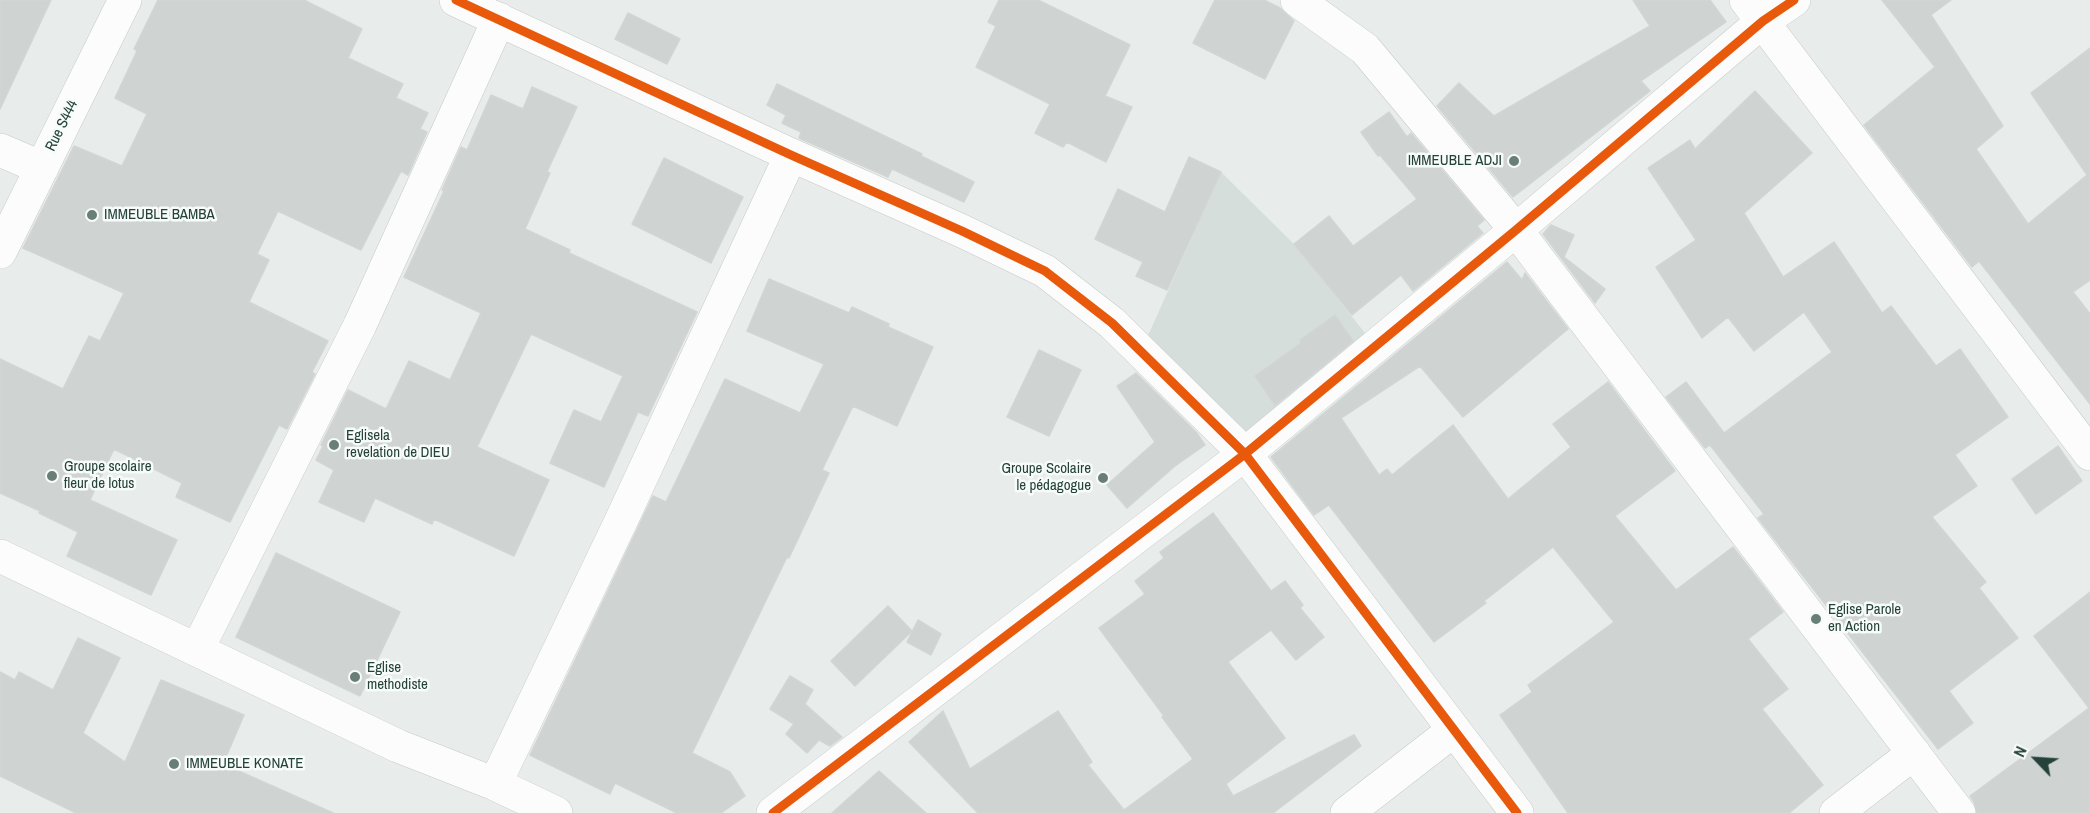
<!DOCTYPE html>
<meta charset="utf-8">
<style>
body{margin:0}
#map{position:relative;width:2090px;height:813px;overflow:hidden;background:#e8edeb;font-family:"Archivo Narrow",sans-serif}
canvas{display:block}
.north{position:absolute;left:2006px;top:729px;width:60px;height:60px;-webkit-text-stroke:4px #f7fbf9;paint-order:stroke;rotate:295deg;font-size:16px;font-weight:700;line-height:24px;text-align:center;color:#24423a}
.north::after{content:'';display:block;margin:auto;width:21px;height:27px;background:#24423a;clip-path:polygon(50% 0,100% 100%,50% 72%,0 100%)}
</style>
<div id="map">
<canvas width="2090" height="813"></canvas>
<div class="north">N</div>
</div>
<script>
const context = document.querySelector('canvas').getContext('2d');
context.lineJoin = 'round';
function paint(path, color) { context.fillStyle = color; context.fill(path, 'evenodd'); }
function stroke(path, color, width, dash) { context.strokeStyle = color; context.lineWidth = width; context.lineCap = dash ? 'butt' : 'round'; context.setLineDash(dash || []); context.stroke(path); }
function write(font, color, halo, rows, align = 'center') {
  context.font = font + ' "Archivo Narrow",sans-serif'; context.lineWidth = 5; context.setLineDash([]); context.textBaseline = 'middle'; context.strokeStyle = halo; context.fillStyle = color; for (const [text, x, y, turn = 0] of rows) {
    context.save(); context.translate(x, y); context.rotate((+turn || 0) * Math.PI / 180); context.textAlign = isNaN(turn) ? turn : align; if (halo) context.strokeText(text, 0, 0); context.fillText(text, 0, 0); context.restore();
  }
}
paint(new Path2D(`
 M1221 172 1294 244 1369 338 1244 437 1146 340Z`), '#d6dedb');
const building = new Path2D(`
 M0 0H51L0 109Z
 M158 0H304L362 29 348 58 403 84 396 98 428 113 420 129 427 132 408 175 401 171 361 250 278 211 257 254 269 260 249 302 328 341 312 372 315 374 287 429 279 425 230 522 176 497 182 483 114 449 90 500 177 540 151 595 67 556 78 532 39 513 40 511 0 493V359L63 389 89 336 100 341 124 293 23 248 74 146 122 166 147 114 115 98 137 51 134 49Z
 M999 0H1038L1130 45 1105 96 1132 107 1106 162 1067 142 1063 147 1035 133 1050 104 976 67 996 26 988 22Z
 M1215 0H1264L1280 8 1294 21 1265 79 1193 43Z
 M1633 0H1710L1726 22 1641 81 1650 91 1513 197 1437 106 1459 83 1494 116 1650 26Z
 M1882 0H1951L1931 15 2003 126 1976 149 2028 224 2087 175 2031 93 2090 48V280L2073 292 2090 314V404L1979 261 1972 267 1864 125 1935 67Z
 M628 13 680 39 667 64 615 39Z
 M777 84 922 154 921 156 974 182 964 202 892 169 888 177 799 138 801 132 782 123 786 115 767 105Z
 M532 87 577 107 547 172 550 173 525 229 570 250 569 253 697 312 648 416 638 412 604 487 550 463 574 410 601 422 623 376 531 334 477 447 549 480 514 556 434 519 432 524 375 498 364 522 319 502 334 470 316 460 323 446 321 445 348 390 386 409 409 361 450 380 481 313 404 277 444 191 442 190 461 147 467 150 491 95 523 109Z
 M1755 91 1812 153 1744 213 1783 277 1834 242 1882 313 1891 306 1936 366 1960 349 2008 417 1955 455 1977 486 1932 517 1986 582 1979 588 2018 638 1949 691 1973 723 1938 749 1758 518 1764 514 1710 445 1705 448 1666 397 1686 382 1724 433 1832 352 1804 312 1754 351 1728 317 1702 338 1656 267 1696 240 1648 168 1690 140 1695 149Z
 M1389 112 1407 137 1411 133 1484 220 1477 226 1483 233 1413 291 1401 275 1352 315 1294 244 1329 216 1353 246 1417 199 1380 155 1378 156 1361 132Z
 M1189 157 1221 172 1167 290 1136 276 1143 262 1095 239 1118 189 1165 212Z
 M664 158 743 197 711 263 632 224Z
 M1551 225 1574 235 1564 257 1605 289 1595 303 1543 234Z
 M1507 262 1522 280 1525 273 1568 329 1463 417 1420 366 1341 418 1379 475 1387 469 1392 475 1453 425 1508 499 1571 447 1553 424 1608 382 1675 471 1615 516 1676 590 1733 547 1783 612 1748 639 1788 689 1762 709 1823 785 1789 813H1568L1500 715 1532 692 1528 685 1614 622 1553 547 1484 601 1486 603 1434 642 1329 505 1314 515 1271 457Z
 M769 279 849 313 852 307 889 324 888 327 933 347 897 426 853 406 822 470 829 473 789 558 787 557 692 753 730 772 745 796 721 813H677L615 783 610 794 530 755 653 496 666 502 725 379 800 413 824 364 747 331Z
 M1335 315 1353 341 1275 405 1255 376 1301 343 1300 340Z
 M1039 350 1081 370 1049 436 1007 417Z
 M1136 373 1196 432 1205 445 1175 466 1127 508 1107 485 1155 442 1117 386Z
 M2058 446 2082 481 2036 514 2012 479Z
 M1213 513 1271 591 1285 581 1303 605 1300 608 1324 637 1296 660 1271 630 1228 662 1285 738 1226 784 1233 796 1354 735 1361 746 1273 813H978L909 742 943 711 970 769 1058 711 1092 762 1088 765 1124 810 1193 759 1162 717 1164 716 1099 628 1145 594 1135 581 1164 558 1160 552Z
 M276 553 400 612 360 696 236 637Z
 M2090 592V813H1977L1974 802 1970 796 2089 708 2034 636Z
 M888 606 912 631 855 686 831 661Z
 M918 620 941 634 931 655 907 642Z
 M78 638 120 658 83 733 125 762 161 680 244 715 223 764 333 813H76L0 776V672L15 680 19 672 53 690Z
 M790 676 813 690 805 704 842 737 830 746 819 740 807 753 786 734 794 724 770 709Z
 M879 771 926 813H832Z`);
paint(building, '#cfd4d2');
stroke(building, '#d1d6d4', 1.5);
const minor = new Path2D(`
 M456 0 791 155 962 231 1045 271 1112 323 1245 454 1517 813
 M1297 0 1365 49 1516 230 1959 813
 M1746 0 2090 454
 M0 150 42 168
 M0 252 125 0
 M0 556 398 746 495 784 556 813
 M197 650 360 325 499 19
 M495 784 621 521 791 155
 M773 813 1245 454 1516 230 1763 21 1794 0
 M1347 813 1454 730
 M1836 813 1914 753`);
stroke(minor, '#c5cac8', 34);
stroke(minor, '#fcfcfc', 33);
stroke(new Path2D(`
 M456 0 791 155 962 231 1045 271 1112 323 1245 454 1517 813
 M773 813 1245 454 1516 230 1763 21 1794 0`), '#e8590c', 9);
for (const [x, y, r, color] of [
 [1514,161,6,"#697e78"],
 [92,215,6,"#697e78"],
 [334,445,6,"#697e78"],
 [52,476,6,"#697e78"],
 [1103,478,6,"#697e78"],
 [1816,619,6,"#697e78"],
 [355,677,6,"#697e78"],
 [174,764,6,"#697e78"]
]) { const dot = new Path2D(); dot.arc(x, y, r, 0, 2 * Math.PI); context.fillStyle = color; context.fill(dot); stroke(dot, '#f7fbf9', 2); }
write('15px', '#24423a', '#f7fbf9', [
 ["Rue S444",62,126,-64]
]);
write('15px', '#24423a', '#f7fbf9', [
 ["IMMEUBLE ADJI",1502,161,"right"],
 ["IMMEUBLE BAMBA",104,215],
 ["Eglisela",346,436],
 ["revelation de DIEU",346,453],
 ["Groupe scolaire",64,467],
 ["fleur de lotus",64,484],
 ["Groupe Scolaire",1091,469,"right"],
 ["le pédagogue",1091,486,"right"],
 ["Eglise Parole",1828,610],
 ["en Action",1828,627],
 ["Eglise",367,668],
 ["methodiste",367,685],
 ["IMMEUBLE KONATE",186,764]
], 'left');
</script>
